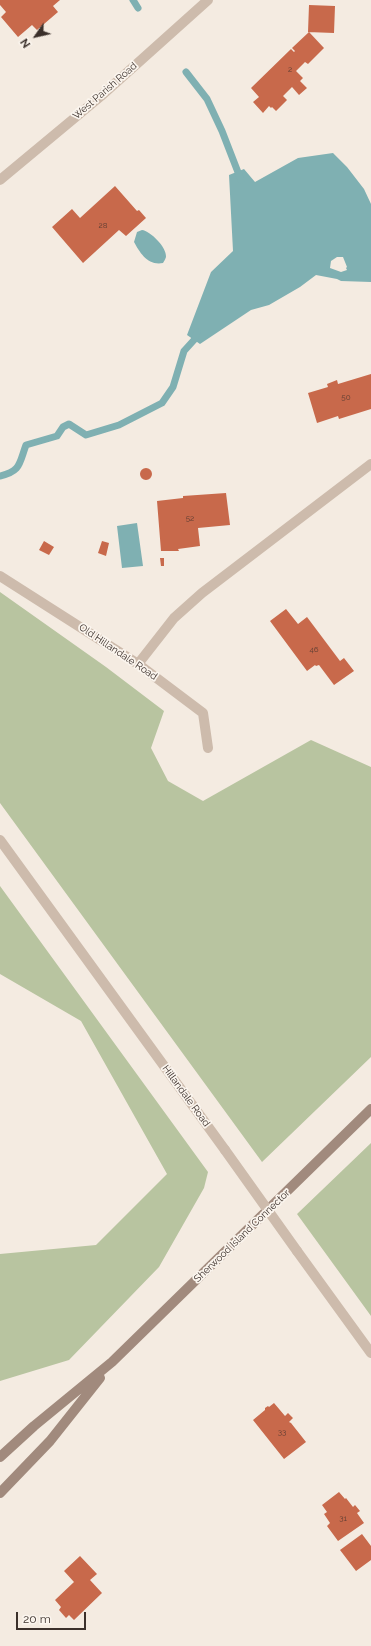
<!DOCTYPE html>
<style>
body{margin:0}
#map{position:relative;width:371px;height:1646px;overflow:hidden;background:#f4ebe1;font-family:Raleway,sans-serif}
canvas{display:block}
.north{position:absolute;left:16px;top:16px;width:40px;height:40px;-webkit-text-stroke:3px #fbf5ee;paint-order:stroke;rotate:236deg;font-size:11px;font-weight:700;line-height:16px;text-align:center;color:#3b302b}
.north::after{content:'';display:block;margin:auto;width:14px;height:18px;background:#3b302b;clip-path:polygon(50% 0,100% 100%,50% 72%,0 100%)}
.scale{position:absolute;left:16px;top:1612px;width:70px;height:18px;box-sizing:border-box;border:2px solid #3b302b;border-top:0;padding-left:5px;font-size:12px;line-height:14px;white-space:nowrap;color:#3b302b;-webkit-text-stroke:3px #fbf5ee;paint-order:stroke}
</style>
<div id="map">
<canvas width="371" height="1646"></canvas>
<div class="north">N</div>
<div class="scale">20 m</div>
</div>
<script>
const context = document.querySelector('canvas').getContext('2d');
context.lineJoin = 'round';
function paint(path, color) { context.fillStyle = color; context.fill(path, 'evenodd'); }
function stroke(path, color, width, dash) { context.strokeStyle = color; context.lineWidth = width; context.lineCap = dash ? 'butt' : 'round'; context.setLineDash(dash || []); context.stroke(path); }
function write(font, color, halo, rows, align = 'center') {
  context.font = font + ' Raleway,sans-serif'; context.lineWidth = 3.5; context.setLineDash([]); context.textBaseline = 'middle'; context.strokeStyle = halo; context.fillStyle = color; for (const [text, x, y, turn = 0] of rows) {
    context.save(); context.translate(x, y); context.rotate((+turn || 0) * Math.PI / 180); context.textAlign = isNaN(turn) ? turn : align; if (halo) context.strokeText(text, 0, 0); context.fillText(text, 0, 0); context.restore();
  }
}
paint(new Path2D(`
 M0 592 106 667 164 711 151 748 168 781 203 801 311 740 371 767V1057L262 1162 0 803Z
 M0 886 208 1172 204 1188 159 1267 69 1360 0 1381V1254L96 1245 167 1174 81 1021 0 974Z
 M371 1143V1316L297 1214Z`), '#b8c4a0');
paint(new Path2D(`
 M333 153 347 167 364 189 371 204V282L341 281 337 279 316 275 300 287 269 305 251 310 200 344 187 335 211 272 233 251 229 175 244 169 255 182 298 158ZM337 257H343L347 267 346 268 347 270 341 272 330 268 331 261Z
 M142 230C150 231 167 247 166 257 165 260 164 261 163 263 148 266 140 253 134 242L137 232Z
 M137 523 143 566 122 568 117 526Z`), '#7fb0b2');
stroke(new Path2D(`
 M133 0 138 8
 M186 72 207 99 222 131 241 180
 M0 476C21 471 19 464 26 445L57 436 63 427 69 424 86 435 119 425 162 403 173 387 184 351 194 340 197 332`), '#7fb0b2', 7);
paint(new Path2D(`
 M0 0H60L53 6 58 12 37 30 32 25 18 37 1 17 6 12 0 5Z
 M309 5 335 6 334 33 308 32Z
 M309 32 324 48 308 64 305 62 296 71 303 78 300 81 307 88 299 95 292 87 283 96 287 100 276 111 272 107 271 108 269 106 263 113 253 102 259 97 251 88 291 49 294 52 295 51 292 48Z
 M115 186 137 211 139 210 146 218 126 236 119 230 83 263 52 227 72 209 80 218Z
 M371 374V409L339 419 338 416 317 423 308 393 328 387 327 384 337 380 338 384Z
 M140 474a6 6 0 1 1 12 0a6 6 0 1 1-12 0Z
 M226 493 230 525 198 528 200 546 178 549 179 551H161L157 501 183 498V496Z
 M44 541 54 547 49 555 39 550Z
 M102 541 109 543 106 556 98 553Z
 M160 558H164V566H161Z
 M286 609 298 624 307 617 340 661 344 658 354 671 334 685 319 665 316 666 315 665 307 671 270 621Z
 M274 1403 285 1416 288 1413 293 1418 289 1422 291 1423 306 1442 284 1459 253 1420 265 1410V1408L268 1406 269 1407Z
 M339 1492 345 1499 346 1498 353 1507 355 1505 360 1511 357 1513 364 1523 338 1541 327 1526 330 1523 324 1514 327 1512 322 1505Z
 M362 1534 371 1546V1560L356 1571 340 1550Z
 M80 1556 97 1574 90 1580 102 1593 74 1620 69 1615 66 1618 59 1610 61 1607 55 1600 74 1582 64 1571Z`), '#c8694b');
stroke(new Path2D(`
 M138 664 174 618 202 593 371 464`), '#cdbbac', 10);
stroke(new Path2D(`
 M0 180 101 96 208 0
 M0 576 138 664 203 713 208 748
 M0 840 225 1150
 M297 1251 371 1353`), '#cdbbac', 10);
stroke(new Path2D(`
 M0 1457 34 1426 112 1362 371 1109
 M0 1493 50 1441 100 1378`), '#a18a7d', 10);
stroke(new Path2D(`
 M225 1150 297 1251`), '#cdbbac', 10);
write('8px', '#5e3e33', null, [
 ["2",290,70],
 ["28",103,226],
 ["50",346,398],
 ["52",190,519],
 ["46",314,650],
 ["33",282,1433],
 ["31",343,1519]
]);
write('10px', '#3b302b', '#fbf5ee', [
 ["West Parish Road",105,91,-41],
 ["Old Hillandale Road",118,652,34],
 ["Hillandale Road",186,1096,54],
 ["Sherwood Island Connector",242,1236,-44]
]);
</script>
